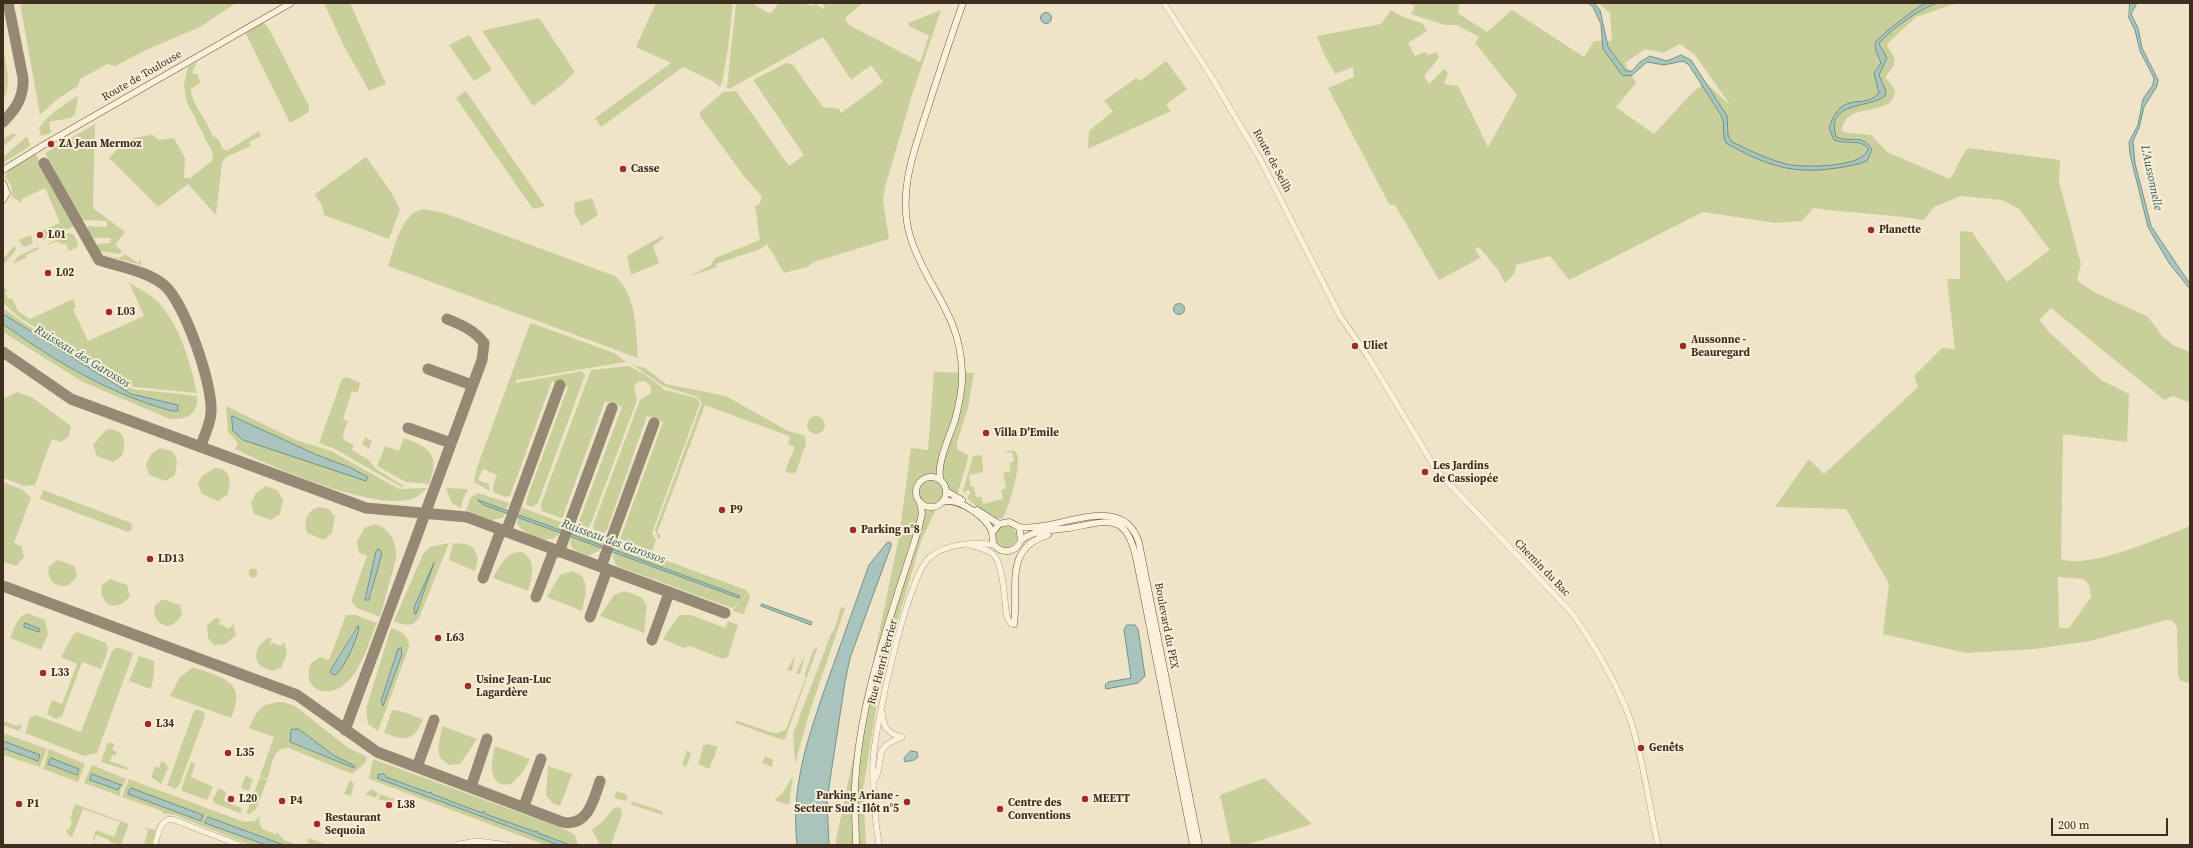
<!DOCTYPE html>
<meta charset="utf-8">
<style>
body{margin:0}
#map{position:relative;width:2193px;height:848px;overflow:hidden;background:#f0e4c8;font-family:"Source Serif 4",serif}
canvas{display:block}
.frame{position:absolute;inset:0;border:4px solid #3d2e20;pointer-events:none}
.scale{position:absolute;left:2051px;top:818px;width:117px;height:18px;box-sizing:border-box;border:2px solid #3d2e20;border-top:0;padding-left:5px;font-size:12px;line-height:14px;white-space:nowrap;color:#3d2e20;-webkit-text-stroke:3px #f7eed8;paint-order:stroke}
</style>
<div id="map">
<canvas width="2193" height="848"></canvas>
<div class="frame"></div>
<div class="scale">200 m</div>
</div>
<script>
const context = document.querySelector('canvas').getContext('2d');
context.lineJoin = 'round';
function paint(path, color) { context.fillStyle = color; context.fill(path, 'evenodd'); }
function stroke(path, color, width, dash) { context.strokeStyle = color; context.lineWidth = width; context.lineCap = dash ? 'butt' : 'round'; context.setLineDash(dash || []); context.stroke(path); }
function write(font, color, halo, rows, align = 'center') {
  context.font = font + ' "Source Serif 4",serif'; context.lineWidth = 4; context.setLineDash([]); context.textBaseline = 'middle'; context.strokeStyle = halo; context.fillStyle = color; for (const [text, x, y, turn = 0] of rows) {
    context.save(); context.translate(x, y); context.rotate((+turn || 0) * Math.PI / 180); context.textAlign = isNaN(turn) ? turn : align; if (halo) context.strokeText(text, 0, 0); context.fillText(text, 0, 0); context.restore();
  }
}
paint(new Path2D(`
 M20 3H236L200 27 148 49 115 66 108 64 80 79 78 86 56 100 40 115Z
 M324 3H350L386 84 369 91 343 44Z
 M656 3H733L728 49 722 82 720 87 714 82 683 67 601 127 595 118 671 63 636 47Z
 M736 3H752L770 14 779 3H804L812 6 816 4 823 9 825 7 822 3H863L845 18 849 25 920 62 929 36 909 26 908 23 941 10 913 92 885 187 883 201 889 239 814 262 807 267 784 273 767 244 760 249 716 264 717 267 687 277 710 266 715 258 760 240 755 206 759 205 762 197 743 175 700 116V112L723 92 736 91 789 166 804 155 753 80 786 63 793 65 823 107 839 109 841 113 883 82 871 65 851 80 823 37 729 89 727 88Z
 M1406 3H1460L1458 13 1487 32 1512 10 1584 57 1594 41H1612L1610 13 1598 3H1957L1916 17 1889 42 1887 46C1898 62 1897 63 1885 77L1895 90C1894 120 1844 99 1842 131L1848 133 1871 135 1887 152 1950 179C1957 168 1960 158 1968 148L2060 160 2059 182 2081 264 2077 280 2092 291 2148 317 2163 337 2173 345 2190 352V403L2173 396 2164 400 2051 308 2039 320 2050 333 2101 380 2129 394 2127 442 2063 434 2061 559C2088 570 2162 537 2190 526V683L2181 681 2178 676 2177 627 2173 621 2167 620 2090 641 2035 649 1966 653 1883 634 1889 584 1846 509 1775 507 1809 459 1824 474 1918 387 1914 376 1942 348 1955 349 1947 279H1960V231L1972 232 2007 282 2050 250 2019 209 2002 200 1961 196 1934 207 1924 220C1887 214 1850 213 1813 208L1802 221 1775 223 1703 212 1569 280 1550 256 1516 265 1514 274 1505 283 1498 270 1479 247 1475 249 1480 258 1439 280 1395 205 1389 204 1328 88 1354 77 1353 67 1335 74 1324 54 1317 36 1381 24 1391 10 1401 16 1422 23 1427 31 1408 43 1415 56 1425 52 1428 55 1437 52 1439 58 1424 76 1429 84 1444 69 1448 73 1444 84 1458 86 1488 147 1517 95 1475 43 1479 37 1457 25H1445L1411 14 1415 6ZM1680 44 1695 55 1731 106 1705 82 1692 93 1654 134 1616 107 1636 83 1625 63 1645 49 1663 53ZM2058 577 2084 579 2089 585 2091 597 2069 628H2059Z
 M539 18 575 72 559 87 533 106 482 31Z
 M263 22 268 27 309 106V112L290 123 245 32Z
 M469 35 492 70 474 81 449 45Z
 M3 46C5 63 13 85 3 100Z
 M1166 61 1187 89 1166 105 1171 111 1088 149 1089 131 1113 111 1104 101 1136 78 1140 81Z
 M197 62 192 73 198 75 200 83 191 89C191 103 207 120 212 135L219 140 222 148 227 151 259 131 261 136 249 142 251 146 226 157 222 163 216 215 188 184 158 207 109 158C117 150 126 139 138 137 143 136 146 137 151 134L159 140 174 138 185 158 184 178H190L212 161 213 154 186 100 184 84 188 67Z
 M466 91 545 206 533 209 456 98Z
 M78 96 75 115 70 118 49 122 51 133 41 136 39 128C48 115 64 104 78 96Z
 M95 124 93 208 125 232 115 245 122 251 120 254 99 251 97 244 110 243 111 238H94L87 230 88 226 107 227V221L84 220 80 218 45 153Z
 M11 134H17L3 147V139Z
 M26 137 28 138 30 146 3 163V157Z
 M35 153 75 226 43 240 40 238 43 236 41 231 60 223 45 188 22 199V203L12 197 11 185 5 177 9 169Z
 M366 157 392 193 400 210 389 239 324 215 322 206 315 194Z
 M592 198 598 215 581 226 575 214 574 203Z
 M424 209 444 213 615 276C637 295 636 332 638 358L388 266C395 247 401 212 424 209Z
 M69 233 74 235 78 243 76 248 69 251 66 244H60L58 241 43 247Z
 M31 235 33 244 25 247 22 245 19 240Z
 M662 236 664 238 653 246 659 263 631 275 627 256Z
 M15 245 16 250 3 265V259Z
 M38 247 39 249 26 255 27 257 13 264 18 256Z
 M101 254 119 258 125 254 138 263 141 259V265Z
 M129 282C138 289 151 294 159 303 181 328 190 362 197 393L134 387 20 318 3 303V284L6 290H9L5 292 8 299 12 298 18 311 30 319 73 299 76 307 73 309 88 341 144 316Z
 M3 308 24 323 132 389 197 396C199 414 187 420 170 419L83 382 3 332V324C49 357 98 387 152 405 160 407 170 412 178 411V405L131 394 10 319 3 314Z
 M530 324H534L614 353 626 362 516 380V383L582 371 585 375 538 503 533 507 526 505 527 498 568 387 552 381 510 496 505 497 493 492V485L497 475 483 469 478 480 489 484 490 491 474 482 476 470Z
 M633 365 645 368 666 384 726 396 788 431 805 436 806 444 796 472 792 474 785 471 795 447 788 444 790 438 789 436 705 405 657 533 661 535 660 538H658L655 530 702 403 698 397 663 386Z
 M629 366 646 375 665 390 697 398 700 403 652 533 656 540 652 551 620 539 663 422 647 416 607 530 604 533 594 530 593 526 640 400 651 393V386L645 381 638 382 634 386 637 400 590 526 588 528 578 524 622 407 605 401 563 516 561 518 542 511 541 504 591 370Z
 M934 372 974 373 968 408 957 442V449L968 455V458L955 503H949L936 509 921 541 881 678 863 790 866 845H835L899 537 911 448 928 450Z
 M347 377 361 383 357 393 352 391 343 419 348 421 343 434 344 440 354 445 352 450 369 460 376 469 404 486 401 487 335 449 319 443 342 379Z
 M17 392 33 398 71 426 69 436 61 442 52 439 35 485 24 486 3 478V399Z
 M226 406 296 440 331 451 399 489 427 488C421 494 416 499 407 500 368 508 272 467 235 449L238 443 228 432ZM232 417 317 455 349 467 283 453 243 440Z
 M807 425a9 9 0 1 1 18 0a9 9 0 1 1-18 0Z
 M109 429C125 430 127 442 122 456L113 462 97 456 93 445 105 431Z
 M365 437 372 441 369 449 362 444Z
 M404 438C431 448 440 455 429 484L406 482 377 466 385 446 399 451Z
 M160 448 172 451 177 460 175 475 166 481 149 475 146 465 151 454Z
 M1013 450 1016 452C1023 462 1009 507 1003 518 991 522 975 505 967 498L971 492 967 490 964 493 963 490 973 456 982 455 983 472 969 475 971 487 974 486 976 497H981L983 504 1003 499 1001 490 1006 488 1003 473 1011 471 1009 463 1014 461 1012 452 1002 453Z
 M215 468C231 468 232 483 227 495L218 501 202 494 198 484 202 476Z
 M3 482 23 490 31 498 14 543 22 547 24 557 16 566 3 562Z
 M266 486 277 490 283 500 280 514 271 520 254 514 251 503 256 493Z
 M446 488 468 489 462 501 461 509 451 502Z
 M43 490 131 523 132 529 128 532 40 499Z
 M478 493 509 503 503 518 492 520 466 510 471 497Z
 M318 507 329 509 335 517 332 533 324 540 307 533C304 521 305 513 318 507Z
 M521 507 563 523C562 527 560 534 556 537 546 545 521 533 517 523Z
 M374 524C391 528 397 543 396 559L380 617 357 608 351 601 367 556 359 553 357 542 364 528ZM376 551V574L372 595 365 596 370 582Z
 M995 537a11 11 0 1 1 22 0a11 11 0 1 1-22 0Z
 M574 527 605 538 600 550 589 556C570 549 567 548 574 527Z
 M616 542 746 590 747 592 742 602 732 608 617 566C611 558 613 552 616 542Z
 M449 543 419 618C412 628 404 625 394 621L423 554 430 547Z
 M453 543 466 544 474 548 478 559 475 571 449 560Z
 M522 552C537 559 532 578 528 591L493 578C500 566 506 551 522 552Z
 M58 560 75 566 77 576 69 585C56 589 46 580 49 566Z
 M248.5 573a4.5 4.5 0 1 1 9 0a4.5 4.5 0 1 1-9 0Z
 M573 571 582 576 585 583 586 592 582 611 547 597 560 575Z
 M110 579 127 585 130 596C124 604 117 608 107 604L101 594 102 585Z
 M624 591 641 597 647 605 644 633 600 616 614 595Z
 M748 592 750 597 744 613 742 614 732 610 742 602Z
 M163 599 180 605 182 615 174 624 168 626C158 625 152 615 155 605Z
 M841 607 845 608 809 714 795 764 793 734 831 634 835 628Z
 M27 613 45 620 48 634 41 650 10 638C14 629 17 617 27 613Z
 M346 615H356L377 623C366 648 356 696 320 691 307 684 307 676 311 663L320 657 329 660ZM355 628 357 635 340 670 332 668Z
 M679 615H691L725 628 728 621 738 625 728 657 723 659 690 646 684 648 663 639Z
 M216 618 221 620 217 625 220 624 229 629 233 624 236 635 226 644 214 645 208 638 207 625Z
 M391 628C401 632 409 634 409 647L378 731 368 724 366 709ZM395 661 386 698 382 705 381 701Z
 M77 632 106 643 108 650 101 669 82 662 62 716 56 719 47 714 52 700 62 704 77 664 61 657 73 635Z
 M268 638 272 639 270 644 271 645 272 643 281 646 282 643 285 644 287 654 281 668 272 671 260 666C252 654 258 645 268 638Z
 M818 646 785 739 782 740 733 722 738 721 773 733H778L786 729 806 677 804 676 813 651Z
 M117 647 133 653 132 657 97 753 84 756 25 733 30 717 36 715 81 732 112 651Z
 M805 655 800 674 796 673Z
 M139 656 154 661V675L151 689 129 681Z
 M795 656 792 671 787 670Z
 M192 668C199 668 207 672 213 674 238 683 241 695 231 718L170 696 180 677Z
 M284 702 295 706 347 747 367 757 365 763 352 774 289 748C271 747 273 767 267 779L260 776 274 737 249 728C256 710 264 701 284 702ZM299 729 333 755 354 768 293 744Z
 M197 709 204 712 205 716 179 786 175 789 167 785 194 711Z
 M392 710 400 711 423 719C414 742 404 741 384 733Z
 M3 721 17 726 18 724 22 726 19 731 3 725Z
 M442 726 477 739 460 764 449 765 440 758 438 749Z
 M3 733 47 749 40 767 3 755V748L38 761 40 755 3 741Z
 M108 742 115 744 112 750 117 752 115 756 112 755 110 761 129 768 127 770 101 762Z
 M708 744 718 747 709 769 698 764 703 749 702 746Z
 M495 746 530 759 523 772 511 784C487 789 491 761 495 746Z
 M49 749 85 764 78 782 43 769ZM48 764 79 769 76 775Z
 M687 750 691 754 686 767 682 764Z
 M765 756 773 760 772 767 762 763Z
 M373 759 569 831 575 835 578 845H570L485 814V811L482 813 432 794 430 791 429 793 385 777 386 775H378L380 777 378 780 383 779 559 845H545L369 779Z
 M161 761 166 763 168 768 161 784 151 777 155 766 159 768Z
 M191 762 195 764 191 777 213 787 207 800 182 791V787Z
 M92 765 126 779 123 788 121 787 120 796 84 783ZM92 774 118 790 90 780Z
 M548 766 572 774 560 806 552 803 546 795Z
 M246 775 253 780 248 791 241 788Z
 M793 776 789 805 774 800 781 795Z
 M260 777 267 780 256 809 249 815 247 812Z
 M1264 778 1312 824 1246 845H1231L1220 795Z
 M129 779 244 822 255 821 261 815 259 821 262 829 276 834 277 832 284 840 297 845H284L207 817 205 823 266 845H250L175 815 162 813V811L122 797ZM131 788 201 821 129 794Z
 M350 780 354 784 351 796 344 794Z
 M219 788 226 792 224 801 241 808 242 811 240 813 214 803 213 799Z
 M372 789 378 793 376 798 365 794Z
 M617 791 627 795V801L614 798Z
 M380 794 394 799 393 803 378 799Z
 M631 801 662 811 663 815 632 805Z
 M75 804 129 824 121 845 109 842 110 840 96 835 94 842 99 845H95L93 838 96 830 114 837 120 822 83 809 72 837 68 835 66 829 69 830 72 821 70 819Z
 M620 807 622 814 611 845H600L592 830 604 820 614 808Z
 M144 827 156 830 152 845H144L148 831Z
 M308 838 328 845H310L307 842Z`), '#c9cf9b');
const water = new Path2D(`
 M1588 3H1594L1600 10 1608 47 1626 71H1632L1640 62 1650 56 1667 61 1681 55 1691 60 1727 116 1728 135 1732 142C1749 150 1767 159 1786 164 1802 168 1864 168 1868 149 1861 138 1845 145 1834 140L1829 128C1842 88 1864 111 1879 93L1874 73 1881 63C1879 57 1873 48 1876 42 1880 35 1918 6 1926 3 1929 2 1935 3 1938 3 1924 6 1886 32 1879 44L1887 58 1879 75 1886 91 1885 96C1868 109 1825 101 1836 137 1853 144 1861 132 1872 150L1867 161C1858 165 1848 166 1837 168 1792 175 1765 165 1726 143 1721 134 1726 124 1721 115L1689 65 1683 61 1664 65 1647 62 1632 75 1623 76 1603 49 1601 24 1593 7Z
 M2130 3H2137L2131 14 2138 28 2142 48 2158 80 2157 86 2144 107 2139 128 2133 141 2135 163 2151 226 2190 284V289L2169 263 2148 227 2130 154 2129 142 2138 125 2143 99 2153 85 2154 78 2140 51 2135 30 2129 18Z
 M1040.5 18a5.5 5.5 0 1 1 11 0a5.5 5.5 0 1 1-11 0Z
 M1173.5 309a5.5 5.5 0 1 1 11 0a5.5 5.5 0 1 1-11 0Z
 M3 314 131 394 178 405V411C170 412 160 407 152 405 98 387 49 357 3 324Z
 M232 416 317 455 349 467 368 477 366 481 243 440 233 431Z
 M478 500 740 596 739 598 484 505Z
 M888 542 891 543V546L850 658 845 682 827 800 829 845H797C791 788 806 744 824 691 839 649 854 607 869 565Z
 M379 549 382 553 369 600H365L376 551Z
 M434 563 416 614H415L414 608Z
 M762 604 812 622 811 625 761 606Z
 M25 623 40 629 39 632 24 627Z
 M1127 625H1135L1138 629 1145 676 1138 683 1106 689 1105 685 1108 682 1131 678 1124 630Z
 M358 626 359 628C355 644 347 663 336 675L332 674 330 672 332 668Z
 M401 648 402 654 383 706 381 701 398 649Z
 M294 729H299L333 755 355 766 354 768 290 742 291 730Z
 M3 741 40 755 38 761 3 748Z
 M911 751 917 752 918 757 914 760 905 762 904 758Z
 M51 758 79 769 77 775 48 764Z
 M92 774 121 785 118 790 90 780Z
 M384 774 386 777 429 793 431 792 432 794 482 813 484 811 485 814 536 832 537 831 538 833 570 845H559L377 778 379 777 378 775Z
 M131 788 203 815 201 821 128 794Z
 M208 817 284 845H266L205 823Z`);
paint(water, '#a9c4bc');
stroke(water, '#6f938a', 1);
stroke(new Path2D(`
 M3 122C16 109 24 97 23 78L8 3
 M44 163 99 260C120 267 147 271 164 285 185 303 213 385 211 412 211 423 204 437 200 447
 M3 352 71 399 366 508 467 517 725 613
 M428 369 472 385
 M408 428 451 443
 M506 532 560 385
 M559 552 612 408
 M601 567 654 423
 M483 578 501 530
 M3 586 297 695 377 752 562 822C587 828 594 800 600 781
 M536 597 554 550
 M590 617 607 570
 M652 640 669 593
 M345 730 482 360 484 343C474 330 462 325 447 319
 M417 767 434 720
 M471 787 487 739
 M524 806 541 759`), '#968974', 11);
const tertiary = new Path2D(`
 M1164 3 1211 76 1260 159 1340 316 1369 358 1437 471 1571 612C1593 642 1621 690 1632 725 1644 764 1649 805 1658 845
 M970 545C978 547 986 549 993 554 1004 564 1004 602 1007 617L1011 624
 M882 713C883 727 888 734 902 737
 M876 778C885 753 872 749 902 737
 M155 845C158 835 159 820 172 819L239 845
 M455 845 477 841 507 845
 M879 845C875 818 872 790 873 763 874 729 907 576 930 557 948 543 974 542 994 545`);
const secondary = new Path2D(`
 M3 170 47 143 291 3
 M3 183 7 193 3 200
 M916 492a15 15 0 1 1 30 0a15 15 0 1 1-30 0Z
 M941 481C935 466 950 436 955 420 959 405 963 389 962 373 961 314 927 289 911 239 895 190 918 141 932 95 942 64 952 33 963 3
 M946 491 962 500
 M943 502C958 497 989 518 992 533 993 537 992 540 994 545 1003 555 1017 552 1021 540L1019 527 1009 522 999 524 992 533
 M977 510 999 524
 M1019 527C1056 533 1123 489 1139 543L1199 845
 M1021 540C1034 530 1053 530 1069 528 1109 521 1127 511 1137 562L1193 845
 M1014 624C1019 588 1003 548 1048 535
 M856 845C856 826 854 806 855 787 859 698 893 611 919 527L922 513 920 503`);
stroke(tertiary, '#8d765c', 6);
stroke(secondary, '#6f573f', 7);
stroke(tertiary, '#faf1dc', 5.5);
stroke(secondary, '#faf1dc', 6);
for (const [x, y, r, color] of [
 [51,144,4,"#9e2a2b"],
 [623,169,4,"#9e2a2b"],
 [1871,230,4,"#9e2a2b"],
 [40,235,4,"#9e2a2b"],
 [48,273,4,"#9e2a2b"],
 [109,312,4,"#9e2a2b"],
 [1355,346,4,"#9e2a2b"],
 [1683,346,4,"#9e2a2b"],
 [986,433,4,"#9e2a2b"],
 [1425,472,4,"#9e2a2b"],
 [722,510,4,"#9e2a2b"],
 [853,530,4,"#9e2a2b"],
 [150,559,4,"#9e2a2b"],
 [438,638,4,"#9e2a2b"],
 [43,673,4,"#9e2a2b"],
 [468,686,4,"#9e2a2b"],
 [148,724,4,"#9e2a2b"],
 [1641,748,4,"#9e2a2b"],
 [228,753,4,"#9e2a2b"],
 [231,799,4,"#9e2a2b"],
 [1085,799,4,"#9e2a2b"],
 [282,801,4,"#9e2a2b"],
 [907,802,4,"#9e2a2b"],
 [19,804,4,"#9e2a2b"],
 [389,805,4,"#9e2a2b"],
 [1000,809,4,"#9e2a2b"],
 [317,824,4,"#9e2a2b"]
]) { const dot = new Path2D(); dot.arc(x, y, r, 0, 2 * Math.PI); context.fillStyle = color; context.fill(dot); stroke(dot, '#f7eed8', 1.5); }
write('11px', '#3d2e20', '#f7eed8', [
 ["Route de Toulouse",142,76,-30],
 ["Route de Seilh",1272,161,62],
 ["Chemin du Bac",1542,568,46],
 ["Boulevard du PEX",1166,626,79],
 ["Rue Henri Perrier",883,662,-75]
]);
write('bold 11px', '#3d2e20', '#f7eed8', [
 ["ZA Jean Mermoz",59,144],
 ["Casse",631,169],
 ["Planette",1879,230],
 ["L01",48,235],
 ["L02",56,273],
 ["L03",117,312],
 ["Aussonne -",1691,340],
 ["Beauregard",1691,353],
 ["Uliet",1363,346],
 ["Villa D'Emile",994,433],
 ["Les Jardins",1433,466],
 ["de Cassiopée",1433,479],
 ["P9",730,510],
 ["Parking n°8",861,530],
 ["LD13",158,559],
 ["L63",446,638],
 ["L33",51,673],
 ["Usine Jean-Luc",476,680],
 ["Lagardère",476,693],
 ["L34",156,724],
 ["Genêts",1649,748],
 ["L35",236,753],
 ["Parking Ariane -",899,796,"right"],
 ["Secteur Sud : Ilôt n°5",899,809,"right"],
 ["L20",239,799],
 ["MEETT",1093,799],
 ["P4",290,801],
 ["Centre des",1008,803],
 ["Conventions",1008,816],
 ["P1",27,804],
 ["L38",397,805],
 ["Restaurant",325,818],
 ["Sequoia",325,831]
], 'left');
write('italic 12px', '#2f5d5a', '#f7eed8', [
 ["L'Aussonnelle",2151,178,78],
 ["Ruisseau des Garossos",82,357,31],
 ["Ruisseau des Garossos",613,542,20]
]);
</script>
